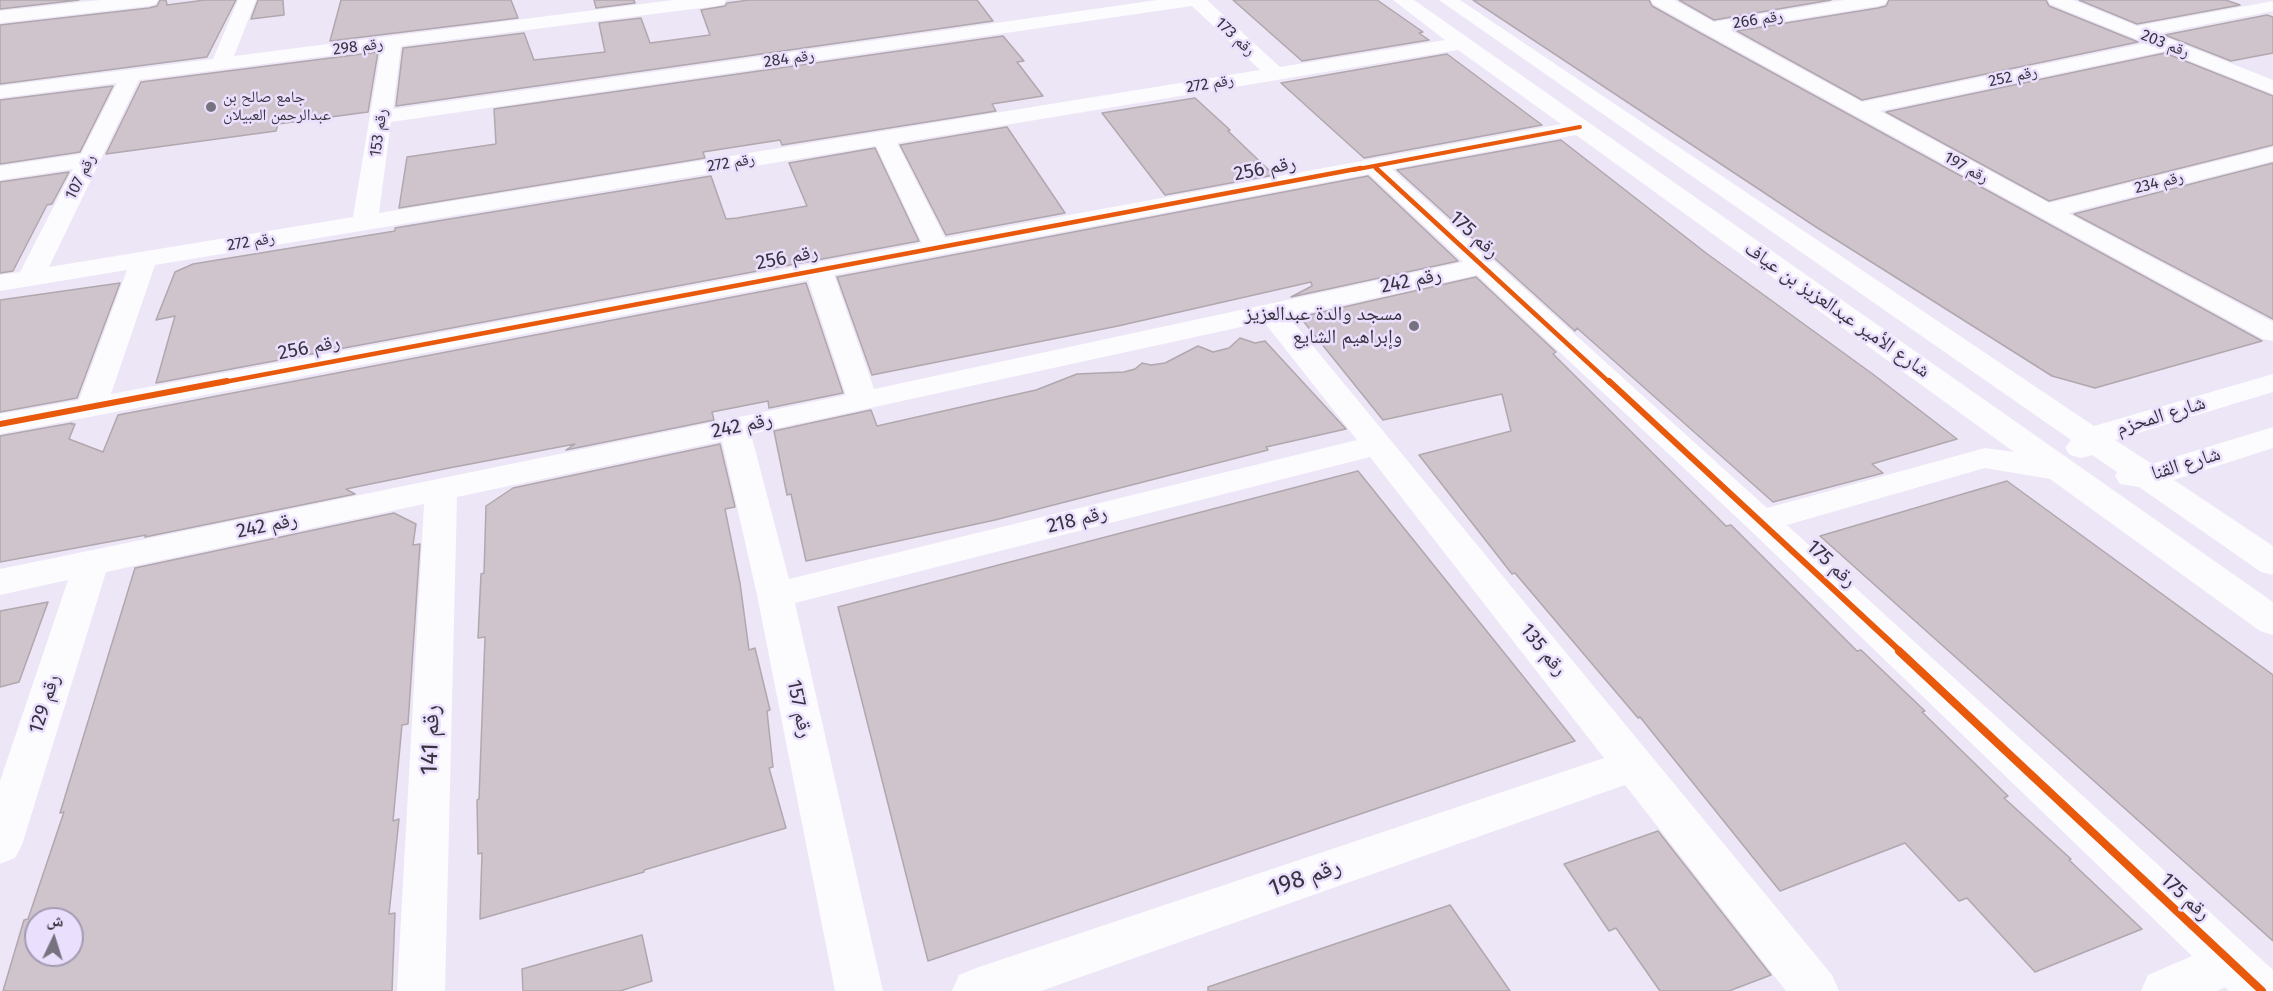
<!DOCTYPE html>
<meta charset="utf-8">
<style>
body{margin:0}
#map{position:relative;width:2273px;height:991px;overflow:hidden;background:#ece6f7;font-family:"Fira Sans","Noto Naskh Arabic",sans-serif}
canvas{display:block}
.north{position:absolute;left:24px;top:907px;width:60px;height:60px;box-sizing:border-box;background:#ebdffe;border:2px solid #a39bb2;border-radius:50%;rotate:4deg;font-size:16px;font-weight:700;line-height:24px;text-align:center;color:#38343f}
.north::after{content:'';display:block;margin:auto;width:21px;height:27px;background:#77727f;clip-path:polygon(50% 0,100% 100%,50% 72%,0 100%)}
</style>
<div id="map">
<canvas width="2273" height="991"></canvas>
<div class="north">ش</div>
</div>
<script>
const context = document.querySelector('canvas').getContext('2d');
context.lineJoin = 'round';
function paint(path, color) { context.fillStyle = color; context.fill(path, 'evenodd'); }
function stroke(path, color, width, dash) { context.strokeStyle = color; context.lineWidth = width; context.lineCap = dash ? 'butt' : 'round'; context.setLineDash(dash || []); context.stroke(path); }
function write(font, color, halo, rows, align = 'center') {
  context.font = font + ' "Fira Sans","Noto Naskh Arabic",sans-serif'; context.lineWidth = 5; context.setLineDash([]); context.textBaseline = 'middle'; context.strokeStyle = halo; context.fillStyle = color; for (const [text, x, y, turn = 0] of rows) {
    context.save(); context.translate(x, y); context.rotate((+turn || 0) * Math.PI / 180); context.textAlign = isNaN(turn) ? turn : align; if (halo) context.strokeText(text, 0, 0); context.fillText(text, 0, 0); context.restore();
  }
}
const building = new Path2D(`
 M0 0H79L0 9Z
 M160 0H166L167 5 205 0H236L207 57 0 84V25L149 8 157 6Z
 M258 0H283L284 15 251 19Z
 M341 0H511L518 18 330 41Z
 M594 0H634L635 3 596 8Z
 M749 0H977L993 21 396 106 403 48 524 33 534 60 605 52 599 23 641 18 650 43 710 35 701 10 725 6 727 3Z
 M1233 0H1377L1423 32 1419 33 1429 40 1302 61Z
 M1473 0H1649L1652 6 1702 34 2262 341 2095 388 2052 376 1816 227Z
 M1679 0H1831L1714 20Z
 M1889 0H2046L2049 6 2138 42 1862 100 1737 31 1878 8 1886 6Z
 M2079 0H2226L2240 5 2137 24Z
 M2267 15 2273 17V53L2231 61 2165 35Z
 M1003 36 1024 61 1017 62 1043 96 992 104 996 111 782 145 780 140 703 152 705 158 399 208 407 157 496 144 494 109Z
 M378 52 368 112 278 124 276 131 106 154 141 82Z
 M2165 53 2273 96V145L2049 201 1886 112Z
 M1447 54 1542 125 1364 158 1281 83Z
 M113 86 80 152 0 164V100Z
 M1195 98 1230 130 1228 131 1274 175 1165 195 1102 113Z
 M1007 127 1065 213 946 235 900 145Z
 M1561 140 1706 253 1874 375 1957 439 1872 464 1883 473 1773 502 1577 328 1575 331 1397 170Z
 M875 148 919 241 156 383 175 316 156 320 175 272 193 264 395 231V228L711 176 726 219 737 218 807 206 789 163Z
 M2273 163V319L2074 214Z
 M69 172 52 204 47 205 13 271 0 273V182Z
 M1368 176 1458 261 1291 297 1312 286 1311 282 1118 326 872 375 837 277Z
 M1476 277 1556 352 1553 354 1726 526 1731 525 1857 651 1861 650 1925 711 1922 712 2008 796 2004 798 2071 859 2069 860 2142 929 2035 972 1967 898 1959 901 1905 843 1780 891 1640 717 1638 718 1515 573 1512 574 1419 455 1511 431 1502 394 1383 420 1300 317Z
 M120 283 77 398 0 412V300Z
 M806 283 843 393 769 408 768 401 712 412 714 420 566 450 575 444 444 469 346 489 355 494 145 537 146 535 0 562V436L72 423 71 424H75L69 439 103 452 118 415Z
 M1240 338 1255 343 1265 341 1346 429 1266 447 1268 450 995 520 806 561 791 494 787 495 774 431 871 410 877 426 1036 390 1077 374 1124 372 1135 369 1142 363 1151 365 1165 363 1198 346 1213 352 1229 348Z
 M720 444 735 507 725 509 740 583 749 650 755 648 770 710 767 711 773 767 769 768 786 828 644 870V872L480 919 482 853 478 854 477 800 479 799 485 637 478 638 481 574 484 573 486 506 513 488Z
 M1358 471 1575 741 928 961 838 607Z
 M2007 481 2273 675V941L1820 536Z
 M394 513 416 524 413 545 420 544 408 724 402 725 393 821 399 819 389 914 395 913 392 991H3L24 920 28 919 64 812 60 813 135 568ZM36 919H72V955H36Z
 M48 602 19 682 0 687V611Z
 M1658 831 1771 975 1729 991H1660L1616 928 1609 931 1564 864Z
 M1450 905 1510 991H1208V987Z
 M642 935 652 981 620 991H523L522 969Z`);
paint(building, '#cfc4cb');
stroke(building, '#b1a7ae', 1.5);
paint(new Path2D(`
 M100 0H158L156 4 149 6 0 23V11Z
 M238 0H256L234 56 673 0H726L724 4 717 6 401 46 393 109 1157 0H1207L1280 67 1445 40 1393 0H1414L2273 602V635L2260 631 2050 479 1985 468 1787 525 2273 970V991H2229L2225 987 2217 991H2141L2148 975 2192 956 1749 529 1477 275 1289 317 1832 975 1839 991H1786L1625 785 1041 991H952L959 975 976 968 1604 758 1370 457 795 603 883 991H835L757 595 722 441 457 497 445 991H397L424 504 106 572 22 845 15 858 0 864V781L68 580 0 595V569L846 395 808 280 0 434V414L79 400 127 270 0 291V275L20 272 73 169 0 180V166L81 154 117 83 0 98V86L213 59ZM1192 6 1260 70 379 213 391 122ZM381 49 353 217 49 267 139 80ZM1458 50 1561 124 945 238 897 143ZM1576 135 2014 452 1985 448 1767 508 1392 169ZM876 146 922 243 111 394 155 265ZM1369 174 1463 262 874 389 834 275ZM1264 322 1357 440 789 579 751 434Z
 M1439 0H1460L2094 426 2273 374V392L2115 440 2152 464 2273 427V448L2174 480 2273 546V575L2261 572 2139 487 2120 484 2115 476 2117 472 2092 455 2081 458 2070 455 2065 448 2071 440Z
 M1651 0H1674L1714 22 1844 0H1887L1885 4 1878 6 1730 30 1862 102 2146 43 2050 4 2048 0H2073L2137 26 2273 1V11L2157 34 2273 80V94L2165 51 1880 111 2049 203 2273 147V161L2068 213 2273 322V341L2263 339 1703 32 1653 4Z`), '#fcfbfe');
stroke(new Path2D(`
 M1374 166 1378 170
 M1353 170 1580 127`), '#e8590c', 4);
stroke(new Path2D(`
 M1376 168 1610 383
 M219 383 1361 168`), '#e8590c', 4.5);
stroke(new Path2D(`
 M1609 381 1901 652
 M0 424 227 381`), '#e8590c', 6);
stroke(new Path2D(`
 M1899 651 2262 991`), '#e8590c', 8);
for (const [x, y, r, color] of [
 [211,107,6,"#77727f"],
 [1414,326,6,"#77727f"]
]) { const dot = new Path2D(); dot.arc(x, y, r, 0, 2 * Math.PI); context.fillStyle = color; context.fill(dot); stroke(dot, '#ebdffe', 2); }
write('16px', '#38343f', '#ebdffe', [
 ["رقم 266",1758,20,-9],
 ["رقم 173",1235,37,43],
 ["رقم 203",2165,44,22],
 ["رقم 298",358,47,-7],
 ["رقم 284",789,59,-8],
 ["رقم 252",2013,77,-12],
 ["رقم 272",1210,84,-9],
 ["رقم 153",379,133,-82],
 ["رقم 272",731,163,-9],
 ["رقم 197",1966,168,29],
 ["رقم 107",81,177,-63],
 ["رقم 234",2159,183,-14],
 ["رقم 272",251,242,-9]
]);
write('16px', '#38343f', '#ebdffe', [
 ["جامع صالح بن",223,98],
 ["عبدالرحمن العبيلان",223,116]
], 'left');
write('20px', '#38343f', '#ebdffe', [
 ["رقم 256",1265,169,-11],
 ["رقم 175",1474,235,43],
 ["رقم 256",787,258,-11],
 ["رقم 242",1411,281,-12],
 ["شارع الأمير عبدالعزيز بن عياف",1837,310,35],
 ["رقم 256",309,348,-11],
 ["شارع المحزم",2161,416,-17],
 ["رقم 242",742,426,-12],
 ["شارع القنا",2186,464,-17],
 ["رقم 218",1077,520,-14],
 ["رقم 242",267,526,-12],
 ["رقم 175",1831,564,43],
 ["رقم 135",1543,650,51],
 ["رقم 129",45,704,-72],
 ["رقم 157",799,709,78],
 ["رقم 175",2185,897,43]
]);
write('20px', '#38343f', '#ebdffe', [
 ["مسجد والدة عبدالعزيز",1402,314],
 ["وإبراهيم الشايع",1402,337]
], 'right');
write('24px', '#38343f', '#ebdffe', [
 ["رقم 141",431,740,-88],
 ["رقم 198",1305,878,-19]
]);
</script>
